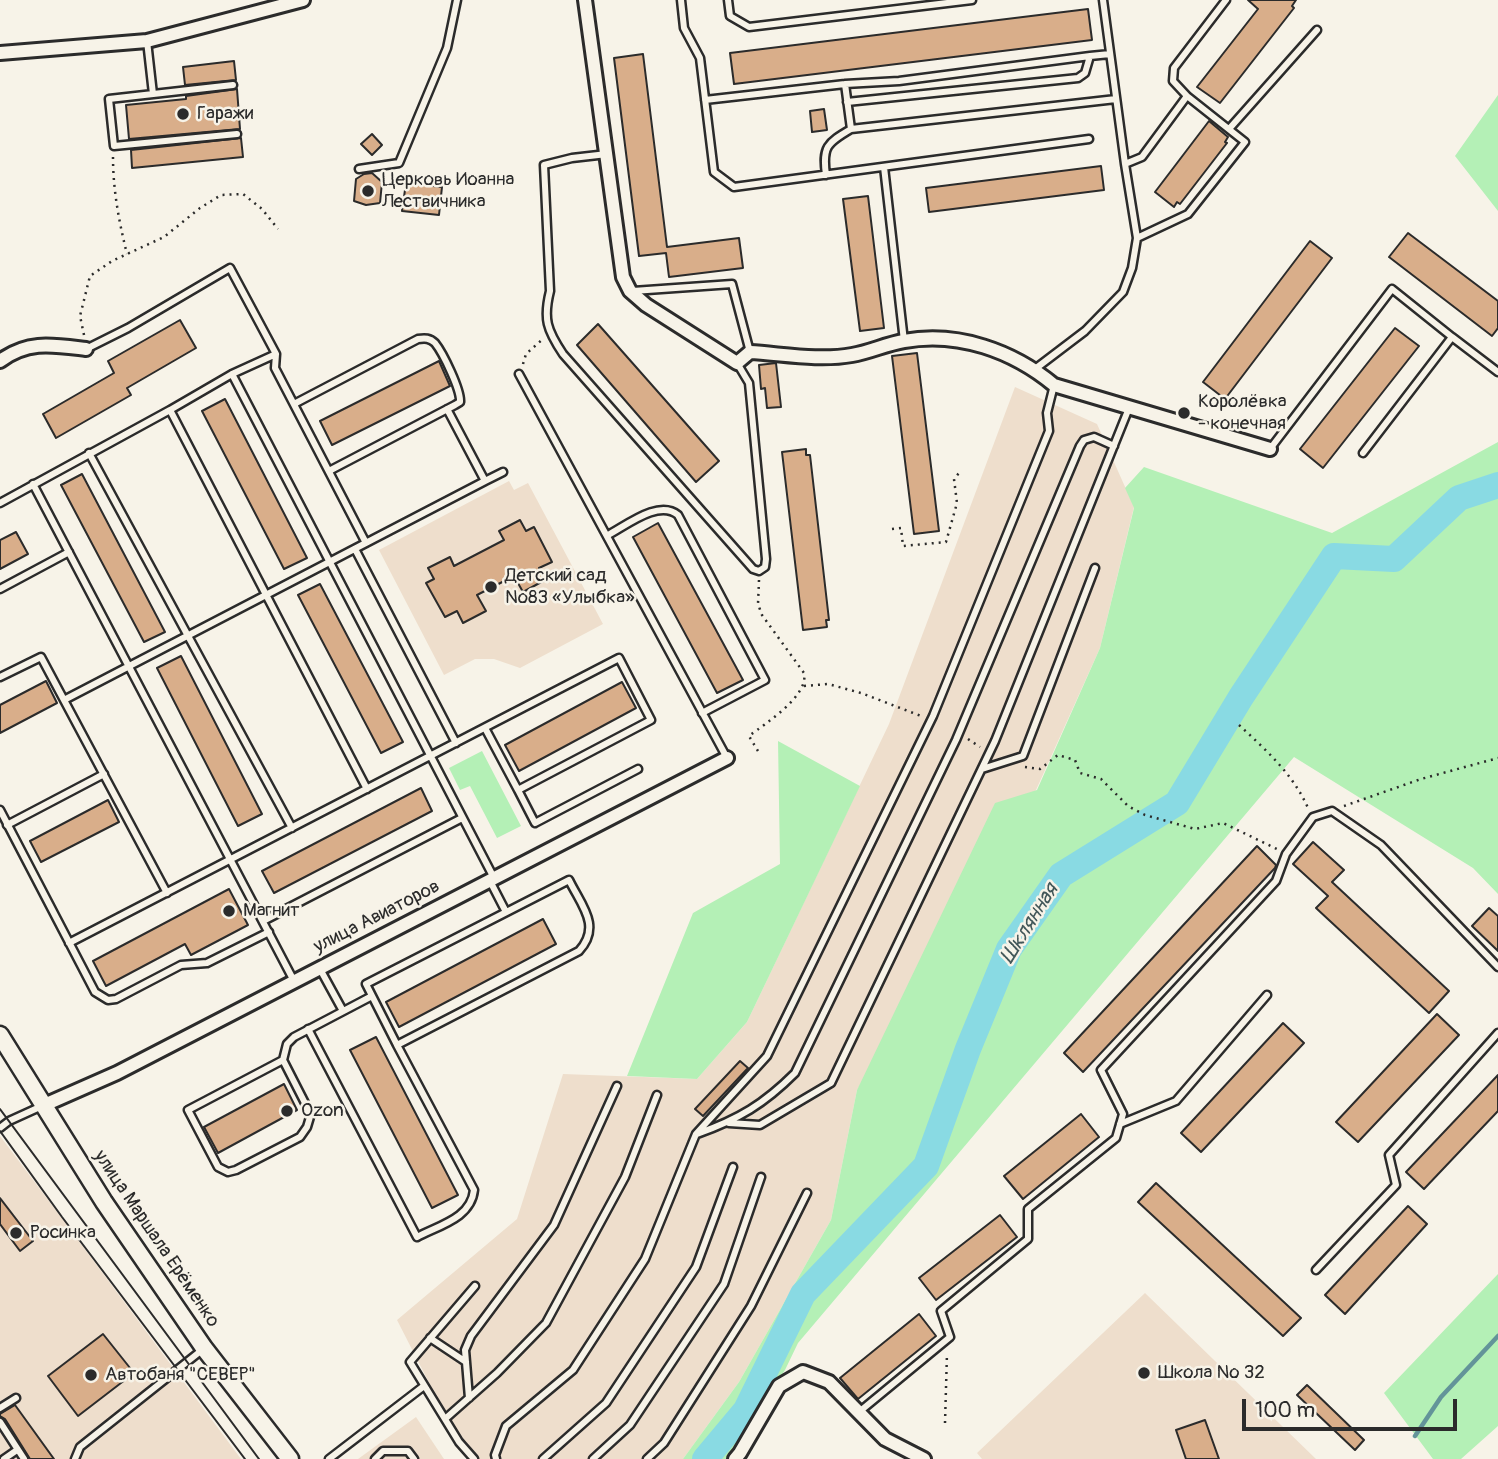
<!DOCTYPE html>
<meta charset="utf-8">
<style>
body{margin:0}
#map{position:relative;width:1498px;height:1459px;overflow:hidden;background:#f7f3e8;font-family:Pangolin,sans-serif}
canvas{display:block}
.scale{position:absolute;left:1242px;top:1399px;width:215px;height:32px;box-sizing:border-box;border:4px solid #2b2b2b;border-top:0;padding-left:9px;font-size:21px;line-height:24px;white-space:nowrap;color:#2b2b2b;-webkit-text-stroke:5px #f7f3e8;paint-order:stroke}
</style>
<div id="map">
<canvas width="1498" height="1459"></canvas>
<div class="scale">100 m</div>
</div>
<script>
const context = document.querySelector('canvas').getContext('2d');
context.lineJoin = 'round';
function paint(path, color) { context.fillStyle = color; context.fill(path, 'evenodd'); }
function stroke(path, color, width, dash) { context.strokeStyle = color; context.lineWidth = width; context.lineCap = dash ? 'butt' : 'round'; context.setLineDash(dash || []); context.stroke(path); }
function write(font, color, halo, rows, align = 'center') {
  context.font = font + ' Pangolin,sans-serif'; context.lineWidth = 5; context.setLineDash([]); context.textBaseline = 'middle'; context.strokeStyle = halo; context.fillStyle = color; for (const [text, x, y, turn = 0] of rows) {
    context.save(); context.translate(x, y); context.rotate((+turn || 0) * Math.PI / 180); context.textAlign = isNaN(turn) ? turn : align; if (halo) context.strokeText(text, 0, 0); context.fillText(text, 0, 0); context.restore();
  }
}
paint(new Path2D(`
 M1015 387 1097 424 1134 507 1100 648 1036 790 857 1090 831 1220 739 1382 683 1459H468L397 1320 517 1219 563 1074 697 1079 747 1022 889 724Z
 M509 481 514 490 528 483 603 624 520 668 494 659H475L444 675 379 550Z
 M0 1136 61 1217 241 1459H0Z
 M1145 1293 1316 1459H982L977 1453Z
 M416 1417 444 1459H358Z`), '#eedecc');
paint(new Path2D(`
 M1498 95V211L1455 156Z
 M1498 442V894L1473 868 1294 757 798 1343 785 1370 726 1459H683L739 1382 831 1220 857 1090 995 803 1037 790 1100 648 1134 508 1125 488 1144 467 1332 533Z
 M778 741 860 786 747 1022 697 1079 627 1076 693 913 780 864Z
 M482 751 521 826 497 838 470 786 460 790 449 768Z
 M1498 1274V1426L1461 1459H1433L1384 1393Z`), '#b4f0b6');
stroke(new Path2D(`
 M1415 1436 1441 1397 1498 1336`), '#639499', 4.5);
stroke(new Path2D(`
 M705 1459 746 1410 803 1294 926 1166 968 1049 1009 949 1061 875 1177 803 1241 697 1334 556 1394 559 1459 498 1498 485`), '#89dae3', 26);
const building = new Path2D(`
 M1248 0H1296L1292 6 1294 8 1220 103 1197 87 1258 9Z
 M1088 9 1092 40 734 84 730 53Z
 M643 54 667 247 739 238 743 268 669 277 666 253 639 256 614 58Z
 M234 61 236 80 185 85 183 67Z
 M237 89 240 129 129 139 126 105 186 99V96Z
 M824 109 827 130 812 132 810 111Z
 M1209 121 1228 137 1225 142 1227 143 1180 204 1177 202 1174 207 1155 192Z
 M372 134 382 145 372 155 361 144Z
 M241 138 243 157 132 168 131 150Z
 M1101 166 1104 190 929 212 926 188Z
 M372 173 382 182 380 203 366 205 354 201 356 179 364 174Z
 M406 183 442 187 439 215 402 211Z
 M868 196 884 328 860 331 843 199Z
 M1408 233 1498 301V328L1492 336 1389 257Z
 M1310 241 1332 258 1225 399 1203 382Z
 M180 320 196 348 127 388 131 395 56 438 43 414 114 373 108 361Z
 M598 324 719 461 696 482 577 345Z
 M1395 328 1419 346 1323 468 1300 449Z
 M917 353 939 531 914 534 892 356Z
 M439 361 450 386 332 445 320 421Z
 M776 363 781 407 767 408 765 388 761 389 759 365Z
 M225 399 307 558 284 569 202 411Z
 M806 449V455H810L829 620H826L827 627 803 630 782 452Z
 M82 474 165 632 144 642 61 485Z
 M520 520 526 531 534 527 552 562 539 568 545 580 523 592 514 576 477 595 486 611 463 623 457 611 445 617 426 583 434 579 428 568 450 557 454 566 504 540 499 531Z
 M658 523 743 680 717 693 633 537Z
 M16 532 28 554 0 569V540Z
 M320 584 403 742 381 753 298 595Z
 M181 656 262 814 238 826 157 668Z
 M46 681 57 703 0 733V705Z
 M622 682 636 708 519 771 505 745Z
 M421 788 432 811 274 893 262 871Z
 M108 800 119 822 41 862 30 841Z
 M1313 842 1344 870 1332 882 1449 991 1429 1013 1316 908 1328 896 1293 864Z
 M1257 846 1276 865 1275 868 1083 1072 1064 1053Z
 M229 889 248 925 191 955 185 944 106 986 93 961Z
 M1489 908 1498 916V951L1472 926Z
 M543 919 556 944 399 1027 386 1002Z
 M1437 1014 1459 1035 1358 1142 1336 1122Z
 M1283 1023 1304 1043 1201 1152 1181 1133Z
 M376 1037 458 1195 432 1208 350 1050Z
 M740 1061 748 1068 703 1116 695 1109Z
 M1498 1075V1111L1424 1189 1406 1172Z
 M284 1084 297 1110 218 1153 204 1127Z
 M1081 1114 1099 1137 1023 1199 1004 1176Z
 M1156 1183 1301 1318 1283 1336 1138 1202Z
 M0 1198 33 1241 20 1251 0 1224Z
 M1408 1206 1427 1224 1345 1314 1325 1295Z
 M1000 1215 1017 1237 936 1300 919 1278Z
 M919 1314 936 1336 858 1399 840 1378Z
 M103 1334 134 1373 78 1416 48 1376Z
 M1307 1385 1364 1440 1355 1450 1297 1395Z
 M15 1405 54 1459H30L5 1419 0 1416V1414Z
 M1205 1420 1219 1459H1186L1176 1430Z`);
paint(building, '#d9ae8a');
stroke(building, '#2b2b2b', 2);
const service = new Path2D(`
 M681 0 684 28 700 58 714 172 734 187 1089 139
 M728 0 730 16 749 27 972 0
 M1103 0 1125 164 1142 157 1187 96 1173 81 1174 68 1226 0
 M147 41 153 94
 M845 84 851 129
 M233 85 109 99 114 146 237 134
 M705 100 845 84 899 81 1090 56
 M847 102 1078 78 1085 73 1090 56 1110 54
 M1229 129 1317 30
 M607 154 572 158 544 165 550 291C543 319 547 330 563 354L753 569 759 571 765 567 766 559 749 383 737 363
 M884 167 904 341
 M359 169 399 163 447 48 457 0
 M826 175C822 147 827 143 851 129L1116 99
 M1137 238 1188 214 1245 142 1187 96
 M633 291 732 284 750 352
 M1452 337 1498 372
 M86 349 128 328 230 268 276 354 275 368 366 543
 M276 354 232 374 170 410 367 789
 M1035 369 1085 331 1123 292 1132 268 1137 238 1125 164
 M232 374 494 878
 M519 374 727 758
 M294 404 418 339C425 338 430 338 435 343 443 353 461 390 460 402L455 405 329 471
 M1270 449 1392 289 1452 337 1363 453
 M89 453 292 828
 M485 481 503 472
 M33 484 294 981
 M0 503 170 410
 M608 535C627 525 659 499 678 515L765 680 702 713
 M355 549 456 743
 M0 589 69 552
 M0 677 41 657 167 893
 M64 700 485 481 447 409
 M982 769 1023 756 1095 568
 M518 790 535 823 638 769
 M0 810 95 992 108 1000 116 999 181 965 207 963 269 932
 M7 825 104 774
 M569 880C581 905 602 926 579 951L397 1045 366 984Z
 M490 881 506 912
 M263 921 462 818
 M69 943C252 848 436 753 619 658L651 720 518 790 485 728
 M320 969 343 1011
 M308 1029 417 1237C440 1225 471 1218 474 1190L397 1045
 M283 1060 307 1107 310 1117 307 1127 300 1137 236 1170 228 1172 218 1167 188 1110 283 1060 287 1044 294 1037 372 996
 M729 1123 760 1125 831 1083 995 741 1129 408
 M1120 1124 1176 1101 1267 995
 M0 1128 9 1121 42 1106
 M697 1134C739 1119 764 1104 795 1073L956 740 1080 446 1084 440 1094 437 1114 446
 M1316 1270 1396 1185 1389 1155 1498 1033
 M430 1338 466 1362
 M469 1398 465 1350 471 1336 554 1225 617 1086
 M0 1408 16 1398
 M859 1412 950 1337 941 1311 1028 1239V1209L1116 1138 1123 1114 1101 1070 1276 881 1286 854 1313 817 1332 811 1381 845 1498 967
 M445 1419 497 1373 546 1323 625 1177 657 1095
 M0 1422 24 1459
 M4 1459 17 1450
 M75 1459 80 1447 202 1350
 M329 1459 424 1386
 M375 1459 383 1451H408L414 1459
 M474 1459 459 1442 410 1362 475 1286
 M496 1459 495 1455 506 1426 573 1370 645 1259 696 1134 767 1056 933 716 1049 431 1047 413 1054 385
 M543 1459 606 1403 696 1267 733 1167
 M593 1459 630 1425 724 1284 761 1177
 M647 1459 664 1443 751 1306 807 1193`);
const minor = new Path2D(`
 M585 0 623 277 630 291 646 305 737 363 750 352C783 354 819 361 852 355 870 352 886 344 904 341 958 331 1013 351 1054 385L1270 449
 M0 53 147 41 303 0
 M0 361C28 340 53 345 86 349
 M42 1106 117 1073 727 758
 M735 1459 740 1453 779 1386 803 1372 829 1382 885 1439 924 1459`);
const secondary = new Path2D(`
 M0 1035 104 1202 204 1348 290 1459`);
stroke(service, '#2b2b2b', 11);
stroke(minor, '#2b2b2b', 18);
stroke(secondary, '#2b2b2b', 21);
stroke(new Path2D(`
 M113 157C113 190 119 222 127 254
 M84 335 80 316 90 276 112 261 164 237 200 208 221 195 243 194 262 209 278 229
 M523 364 526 354 544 338
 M892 529 901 528 903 546 946 542 957 503 954 479 959 473
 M804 686 828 684 861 693 921 716
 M1239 725C1266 750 1293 774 1308 808
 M968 739 980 747
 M758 751 749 736C766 723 809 696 804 673L762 615 758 604 759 580
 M1025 767 1040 769 1058 755 1075 760 1080 773 1101 779 1128 806 1145 815 1195 829 1223 823 1279 850
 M1344 806 1421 779 1498 758
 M945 1423 947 1353`), '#2b2b2b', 2.5, [2, 5]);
stroke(service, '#f7f3e8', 6);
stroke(minor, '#f7f3e8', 12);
stroke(secondary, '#f7f3e8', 16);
stroke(new Path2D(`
 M0 1109 259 1459
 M0 1131 62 1217 245 1459`), '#2b2b2b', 2);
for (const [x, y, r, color] of [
 [183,114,7,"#2b2b2b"],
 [368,191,7,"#2b2b2b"],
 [1184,413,7,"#2b2b2b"],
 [491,587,7,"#2b2b2b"],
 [229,911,7,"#2b2b2b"],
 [287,1111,7,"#2b2b2b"],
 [16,1233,7,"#2b2b2b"],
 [1144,1373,7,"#2b2b2b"],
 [91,1375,7,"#2b2b2b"]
]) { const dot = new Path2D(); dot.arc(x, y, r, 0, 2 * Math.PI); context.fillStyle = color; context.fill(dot); stroke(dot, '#f7f3e8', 2.5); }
write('19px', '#2b2b2b', '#f7f3e8', [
 ["Гаражи",197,114],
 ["Церковь Иоанна",382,180],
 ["Лествичника",382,202],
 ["Королёвка",1198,402],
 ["- конечная",1198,424],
 ["Детский сад",505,576],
 ["№83 «Улыбка»",505,598],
 ["Магнит",243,911],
 ["Ozon",301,1111],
 ["Росинка",30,1233],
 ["Школа № 32",1158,1373],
 ["Автобаня \"СЕВЕР\"",105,1375]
], 'left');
write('19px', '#2b2b2b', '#f7f3e8', [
 ["улица Авиаторов",377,917,-27],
 ["улица Маршала Ерёменко",156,1239,56]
]);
write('italic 21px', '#425759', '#f7f3e8', [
 ["Шклянная",1030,924,-58]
]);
</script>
